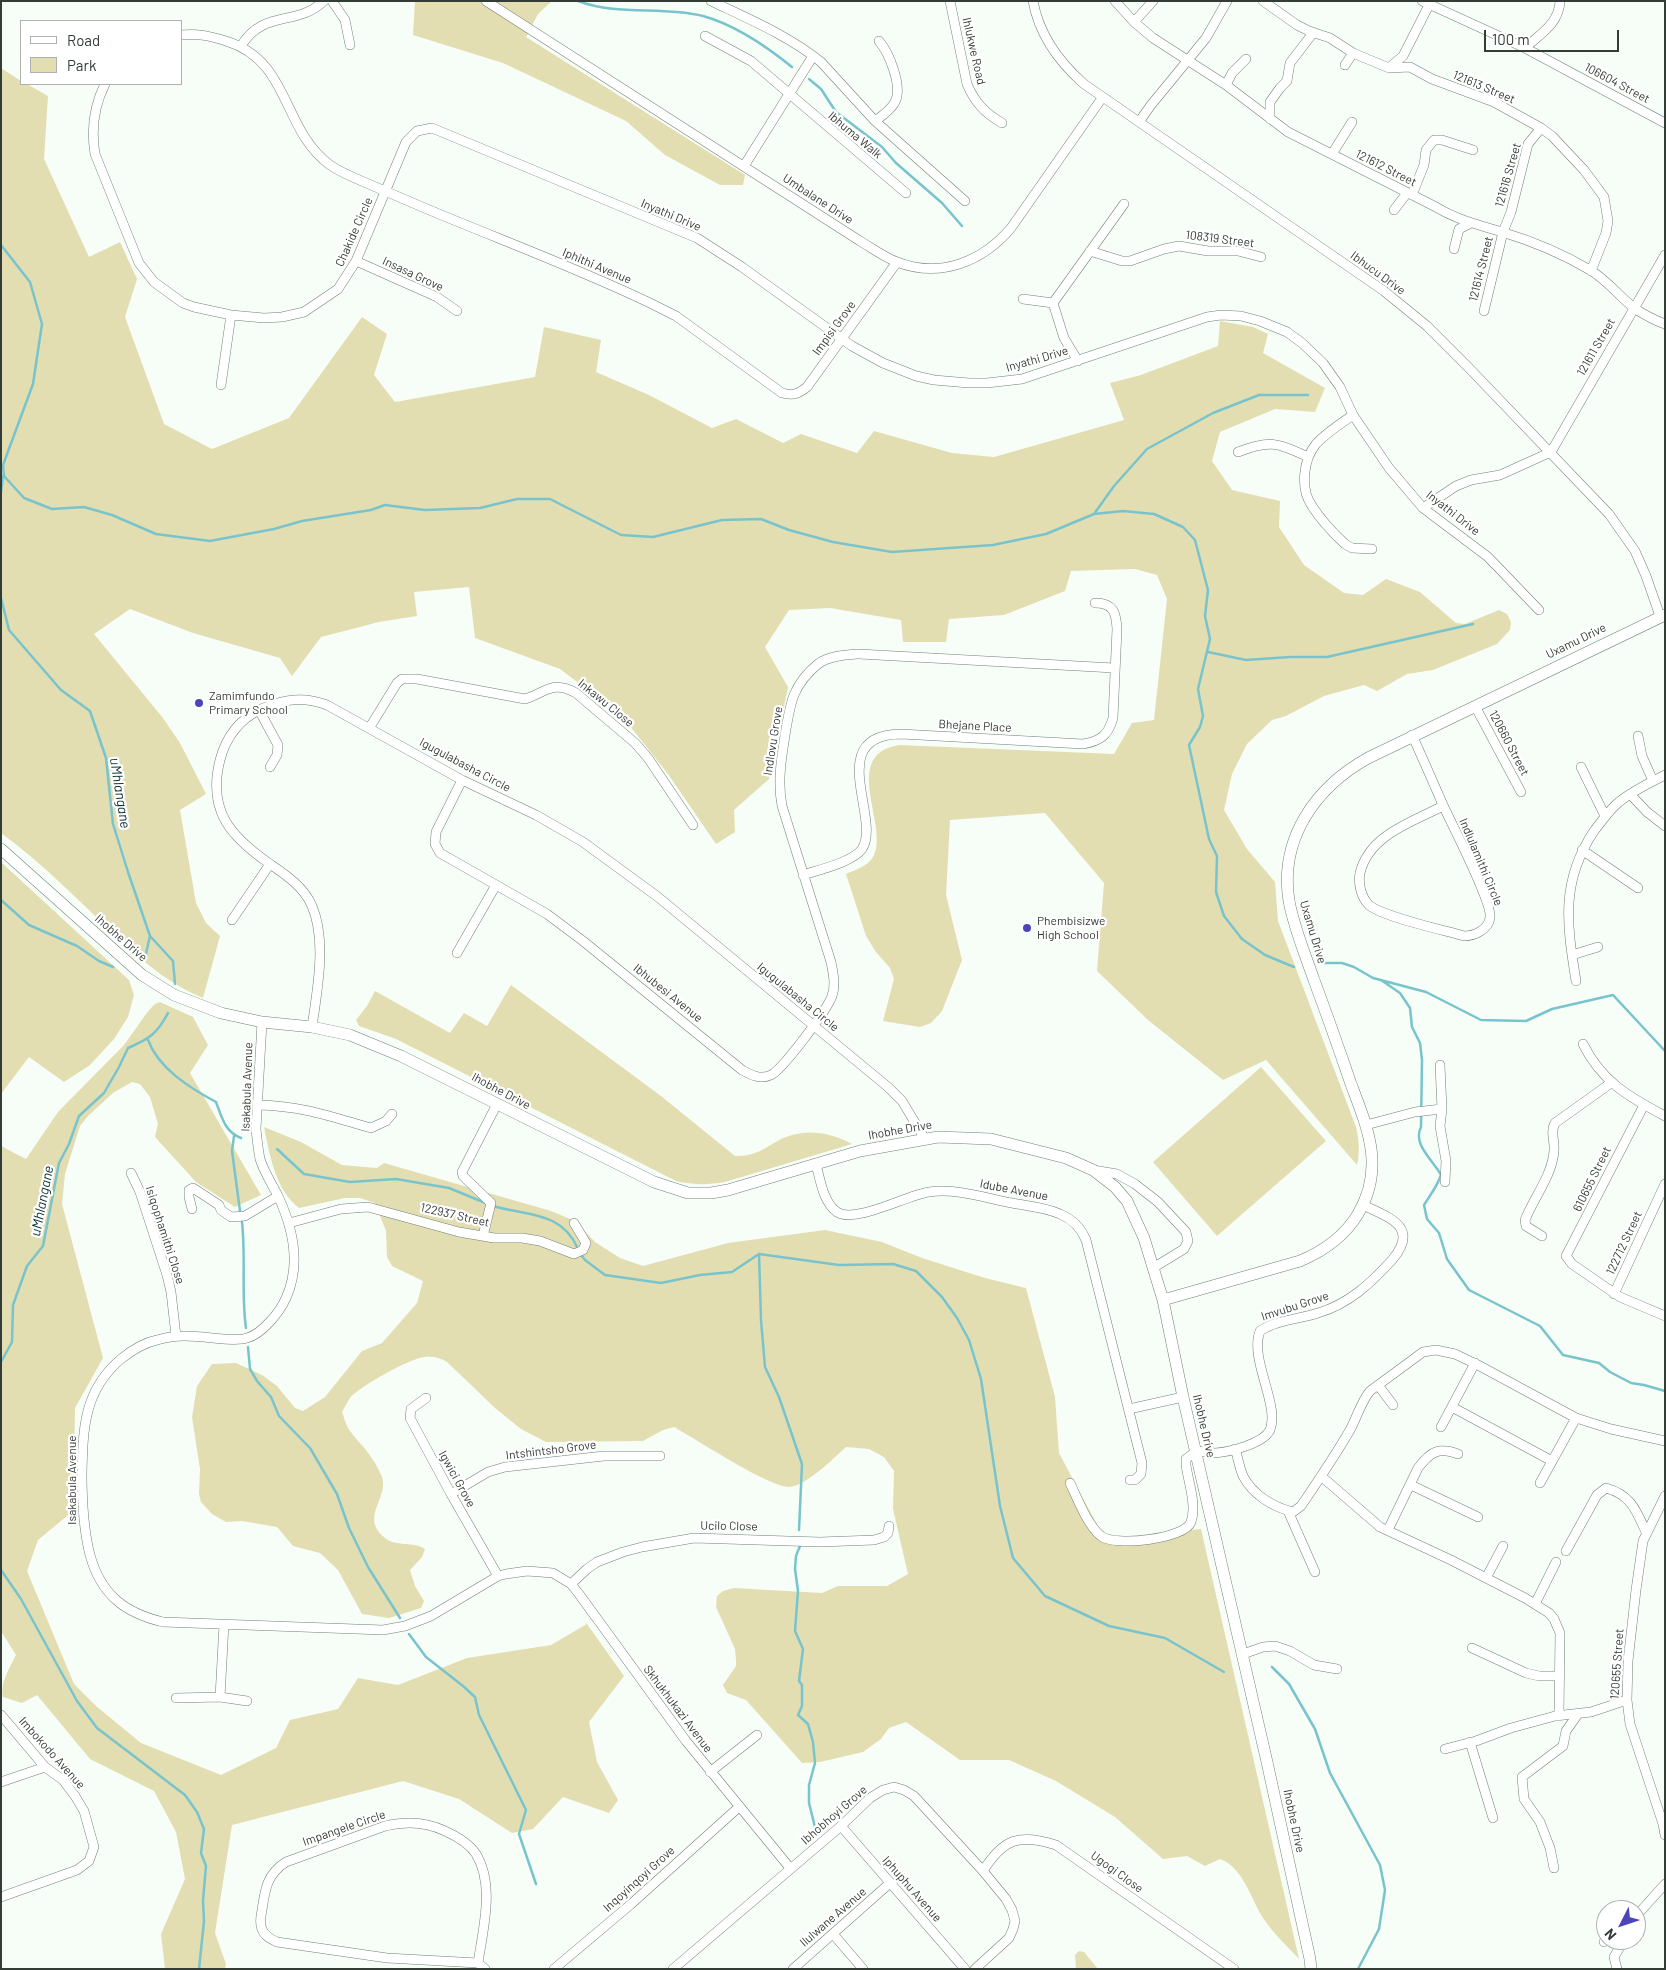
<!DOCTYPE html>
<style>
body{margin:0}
#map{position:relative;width:1666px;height:1970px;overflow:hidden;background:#f6fef7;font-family:Barlow,sans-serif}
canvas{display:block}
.frame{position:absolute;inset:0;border:2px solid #343c36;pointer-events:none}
.legend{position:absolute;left:20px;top:20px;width:162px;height:65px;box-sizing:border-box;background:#fff;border:1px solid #aeb1af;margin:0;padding:6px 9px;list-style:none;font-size:15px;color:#343c36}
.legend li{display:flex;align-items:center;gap:10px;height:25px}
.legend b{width:25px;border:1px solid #aeb1af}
.north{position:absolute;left:1596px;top:1900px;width:50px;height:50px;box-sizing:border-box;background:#fff;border:1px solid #aeb1af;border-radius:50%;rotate:229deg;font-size:14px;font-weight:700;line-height:20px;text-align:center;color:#343c36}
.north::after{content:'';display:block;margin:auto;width:18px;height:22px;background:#4d44bb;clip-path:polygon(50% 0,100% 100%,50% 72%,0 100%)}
.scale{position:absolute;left:1484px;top:30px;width:135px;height:22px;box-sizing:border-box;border:2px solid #343c36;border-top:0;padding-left:6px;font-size:15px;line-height:18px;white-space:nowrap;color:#343c36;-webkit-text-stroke:4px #fff;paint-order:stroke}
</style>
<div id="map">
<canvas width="1666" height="1970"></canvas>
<div class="frame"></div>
<ul class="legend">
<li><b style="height:6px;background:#fff"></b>Road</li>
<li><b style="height:14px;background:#e3deb2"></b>Park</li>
</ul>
<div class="north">N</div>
<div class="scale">100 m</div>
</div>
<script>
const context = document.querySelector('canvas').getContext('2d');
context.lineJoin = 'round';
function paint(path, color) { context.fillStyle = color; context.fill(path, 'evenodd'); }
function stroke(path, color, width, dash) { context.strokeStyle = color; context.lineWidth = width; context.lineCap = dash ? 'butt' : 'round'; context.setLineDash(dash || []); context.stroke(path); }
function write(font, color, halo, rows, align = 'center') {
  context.font = font + ' Barlow,sans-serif'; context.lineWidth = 4.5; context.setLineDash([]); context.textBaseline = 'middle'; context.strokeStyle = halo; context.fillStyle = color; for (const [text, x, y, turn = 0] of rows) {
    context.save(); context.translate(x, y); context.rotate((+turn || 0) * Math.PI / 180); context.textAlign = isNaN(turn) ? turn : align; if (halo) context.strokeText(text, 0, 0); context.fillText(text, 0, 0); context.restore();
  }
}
paint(new Path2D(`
 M415 1H552L538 14 526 37 745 175 743 185H720L665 155 626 121 503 63 413 35Z
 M1 68 21 81V84H27L48 96 44 159 89 257 120 242 137 279 125 317 164 424 212 449 289 418 362 317 387 334 374 375 395 402 535 377 544 327 601 340 596 372 649 395 712 428 736 419 783 443 801 434 857 453 874 431 952 453 994 457 1124 420 1110 383 1141 375 1218 346 1220 321 1253 327 1268 334 1263 353 1325 388 1315 412 1275 409 1220 432 1212 461 1232 490 1280 501 1279 527 1304 565 1344 593 1363 595 1386 579 1420 592 1456 623 1465 624 1499 610 1507 614 1511 622 1510 630 1497 644 1433 670 1407 674 1377 691 1364 685 1324 696 1286 716 1272 720 1247 744 1232 774 1224 810 1247 849 1275 882 1278 921 1356 1127C1359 1140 1360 1151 1357 1165L1266 1060 1223 1080 1148 1020 1097 971 1104 883 1045 813 950 820 946 895 962 960 942 1011 931 1023 920 1027 883 1021 894 979 890 968 876 952 866 936 846 874C853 871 864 867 870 861 896 835 836 755 899 745L1114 754 1132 723 1154 720 1167 599 1157 575 1135 569 1071 571 1065 591 1004 615 949 619 946 642H903L901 620 830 608 789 610 765 647 788 687 769 779 734 810 735 832 716 844 668 774 622 716 560 669 475 638 469 587 414 592 417 616 379 622 321 637 292 676 280 658 193 633 130 609 94 634 163 718 180 743 206 794 180 810 196 903 206 923 220 936 203 998C167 983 140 959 112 932 76 898 41 862 1 833Z
 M1 862 129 980 134 995 128 1017 114 1039 90 1065 64 1082 29 1057 1 1094Z
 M511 985 661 1096 735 1156C762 1157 770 1141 792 1135 812 1129 834 1134 852 1144L725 1182C708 1185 693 1185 676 1181L396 1039 359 1026 356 1020 367 1006 375 991 450 1033 464 1013 487 1026Z
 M160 1002 193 1017 208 1045 190 1073 261 1195 235 1207 196 1182 155 1137 158 1124 150 1097 140 1084 132 1082 113 1093 88 1116 80 1126 65 1174 62 1204 103 1358 75 1408 73 1511 38 1540 27 1571 74 1684 96 1706 141 1743 221 1775 276 1748 290 1720 338 1709 358 1678 398 1685 467 1658 551 1645 587 1624 624 1676 589 1722 597 1762 618 1800 609 1813 563 1797 533 1829 512 1833 459 1799 403 1781 232 1825 215 1933 226 1964 225 1969H165L161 1934 185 1879 176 1832 154 1791 90 1759 37 1695 22 1703 3 1697C0 1683 10 1667 16 1655L1 1631V1146L26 1159 58 1112 124 1045 149 1010 155 1004Z
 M1261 1067 1326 1141 1217 1236 1153 1162Z
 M264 1127 301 1142 342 1165 377 1168 384 1163 551 1211 575 1221 595 1242 620 1258 643 1266 728 1243 825 1230 882 1242 922 1258 985 1278 1026 1288 1055 1397 1059 1453 1101 1532 1108 1536 1120 1537 1201 1529 1299 1959C1287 1946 1273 1933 1263 1918 1251 1899 1243 1867 1220 1859L1205 1866 1187 1856 1163 1859 1115 1817 1056 1781 1009 1760H960L906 1722 889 1728 881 1739 863 1752 820 1762 802 1763 746 1700 727 1693 723 1685 736 1666V1660L735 1649 716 1607 717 1596 723 1591 734 1588 822 1593 838 1586H887L908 1574 893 1509 894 1471 884 1457 869 1449 846 1447C834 1458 807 1485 790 1487 770 1488 696 1439 674 1427L663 1430 643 1441 546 1442 521 1429 495 1408 447 1362C441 1358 433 1356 425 1357 410 1358 359 1387 350 1398 347 1402 345 1407 342 1412 344 1417 345 1422 347 1426 350 1432 355 1437 359 1442 368 1452 377 1464 382 1477 389 1499 359 1517 385 1538 396 1547 413 1541 425 1549L422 1557 410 1570 415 1586 424 1601 421 1608 389 1618 362 1614 338 1570 320 1553 293 1546 277 1527 242 1521 226 1522 212 1514 201 1502 199 1494 200 1469 192 1417 197 1386 212 1364 236 1363 262 1375 277 1386 295 1408 303 1411 325 1397 362 1351 382 1343 417 1303 423 1281 392 1266 387 1257 386 1231 375 1203 360 1198H345L299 1208C275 1189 270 1156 264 1127Z
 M1079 1951 1084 1952 1098 1969H1076L1075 1955Z`), '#e3deb2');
stroke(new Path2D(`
 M578 1C618 16 662 6 703 16 736 25 766 46 792 67
 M809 79 821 89 836 112 882 147 896 163 942 203 962 226
 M1 245 30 282 42 324 33 384 3 465
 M3 466 4 476 24 498 52 509 84 507 112 515 156 534 210 541 274 529 302 521 371 510 385 505 425 510 480 508 517 499H550L621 535 653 537 722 520 761 519 789 530 833 542 892 552 993 545 1046 534 1094 514 1123 511 1154 514 1183 527 1195 540 1208 590 1205 616 1210 639 1198 689 1203 716 1200 727 1189 745 1209 839 1217 856 1216 892 1224 916 1242 939 1265 955 1294 967
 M1 492 3 476
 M1094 514 1114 486 1147 449 1213 413 1259 395H1308
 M1 598 9 630 61 690 90 711 106 758 113 824 128 872 150 936 173 961 175 984
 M1208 652 1246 660 1290 657H1327L1473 624
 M1 900 29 925 77 946 99 961 113 967
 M145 958 150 936
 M1318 963H1342L1354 967 1373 978 1426 992 1481 1020 1526 1021 1552 1009 1613 995 1665 1051
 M1381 980 1400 993 1410 1008 1412 1027 1420 1043 1422 1060 1421 1127C1412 1145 1434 1161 1441 1175 1437 1187 1430 1195 1424 1205L1427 1219 1439 1233 1447 1259 1469 1290 1540 1326 1563 1355 1599 1363 1610 1372 1631 1383 1644 1385 1665 1391
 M148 1040C159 1069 190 1088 216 1102 222 1118 225 1132 241 1138
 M234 1136 232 1151 240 1211
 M277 1149 304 1174 350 1182 396 1179 449 1188 488 1204
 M493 1206C527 1216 562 1211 578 1249
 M242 1222C246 1257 241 1293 246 1328
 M759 1254 761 1320 765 1367 779 1397 802 1464 799 1530
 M582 1256 585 1260 605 1275 661 1283 700 1275 732 1272 759 1254 839 1265 893 1264 916 1271 942 1297 957 1318 969 1340 981 1379 1000 1506 1013 1558 1045 1596 1109 1626 1165 1638 1224 1672
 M248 1347 250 1369 257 1381 271 1397 279 1416 310 1448 337 1494 349 1528 368 1567 400 1618
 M1 1362 12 1342 13 1305 27 1266 43 1246 59 1163 69 1144 79 1116 104 1093 119 1067 128 1048C149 1039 157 1034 168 1013
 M800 1546 796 1556 795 1569 798 1591 795 1631 803 1649 799 1681 802 1685V1706L798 1715 808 1724 813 1742 815 1763 809 1785V1803L816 1831
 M1 1570 21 1599 77 1701 97 1728 185 1795 197 1812 204 1829 201 1853 206 1866 203 1901 204 1921 199 1969
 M409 1634 426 1657 463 1686 475 1697 479 1715 526 1810 519 1834 536 1884
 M1272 1667 1289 1684 1315 1729 1330 1773 1380 1865 1385 1890 1379 1929 1358 1969`), '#79c4cc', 2.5);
const street = new Path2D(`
 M332 1 345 20 350 45
 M486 1 860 241C872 248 884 257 897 262 941 279 983 261 1011 228L1102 98
 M711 1C749 19 789 36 821 62L875 121 965 201
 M950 1 967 84C975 103 985 113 1002 123
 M1033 1C1039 34 1059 62 1084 84L1384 291 1427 326 1469 368 1609 514 1635 551 1646 576 1660 616
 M1115 1 1134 22 1153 38 1226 85 1288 132 1434 206C1457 220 1476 224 1502 232 1532 241 1563 254 1590 270 1607 280 1619 296 1634 308 1643 314 1654 320 1665 324
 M1263 1 1297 25 1309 31 1330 38 1353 53 1389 68 1410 67 1432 79 1494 102 1541 128 1552 136 1584 170 1604 197 1608 221 1606 233 1591 271
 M1422 1 1525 48 1665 123
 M1134 22 1153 1
 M181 35C197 33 210 36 226 41 291 61 281 129 330 165 340 172 352 177 364 182 385 191 406 200 427 209 501 240 577 268 650 303L676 316 782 393C793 396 798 394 807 387L897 262
 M705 36 751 61 906 193
 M241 46C263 9 297 27 324 1
 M1525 48C1540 34 1559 24 1560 1
 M1345 65 1353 53
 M1390 67 1403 56 1429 5
 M105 84C94 106 91 130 95 154L139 263 154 282 183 303 194 307 231 315 264 318 282 317 304 312 338 289 356 261 406 142 417 131 432 128 697 238 742 267 852 346 883 363 916 376 934 380 969 383H987L1022 379 1207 317 1221 315 1241 316 1260 321 1287 332 1302 343 1323 363 1340 387 1353 415 1389 468 1423 508 1488 557 1539 610
 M1226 85 1232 73 1246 59
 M1270 119V102L1280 88 1287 81 1290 63 1313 33
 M875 121C882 116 891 110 895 102 903 86 889 53 879 41
 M1139 122 1151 105 1206 38 1227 1
 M1332 154 1352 122
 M744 166 813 56
 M1412 195 1424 165 1426 150 1434 140H1442L1473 150
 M1394 210 1407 193
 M1454 249 1459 229 1469 224
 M1090 251 1122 261H1130L1164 249 1179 246 1208 251H1238L1261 257
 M356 261 437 297 457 311
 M1023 299 1053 303
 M1484 311 1503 232 1511 212 1528 144 1541 128
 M1078 361 1064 338 1053 303 1124 204
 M221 385 231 315
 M1353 415C1340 424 1326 433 1316 444 1303 460 1300 489 1312 506 1321 520 1333 533 1345 544L1352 548 1372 549
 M1238 452C1269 440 1277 442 1308 457
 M1423 508 1456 486 1471 480 1500 475 1551 452 1665 255
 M1475 706 1521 792
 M259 710 278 745 277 755 270 767
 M370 727 397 683 402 679H417L525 699C546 692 553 680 576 693L635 743 648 758 693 825
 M1412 735C1423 759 1433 782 1443 805 1451 823 1493 903 1490 918 1488 930 1474 936 1464 936 1443 930 1383 917 1369 905 1361 897 1358 884 1360 873 1369 835 1412 822 1443 806
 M1638 736 1642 756 1653 781
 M1581 767 1605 816
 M462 780 436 832 435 844 440 853 547 914 583 941 742 1070C751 1075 760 1080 771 1075 783 1069 827 1010 832 996 836 985 833 972 831 962L782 806C777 780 782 755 786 729 788 718 790 705 794 695 799 683 808 672 818 664 828 656 845 655 859 654L1114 668
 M1630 794 1647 812 1665 826
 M1582 850 1638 888
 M803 875C818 870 853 862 862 849 882 819 823 735 901 734L1083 744C1100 741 1108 736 1113 718L1117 629C1116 613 1114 603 1095 603
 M232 920 270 864
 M457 953 496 885
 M1572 955 1598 947
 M1576 981C1567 925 1560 882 1594 831 1602 821 1609 810 1619 802 1632 791 1649 783 1665 775
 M262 1022 256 1129C257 1139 258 1149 260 1159 264 1172 272 1184 278 1196 293 1228 301 1265 286 1298 280 1312 262 1334 247 1338 237 1341 224 1339 213 1338 194 1336 176 1334 157 1340 143 1343 132 1350 121 1359 84 1390 83 1428 82 1473 82 1501 83 1528 90 1555 101 1595 125 1613 163 1622L383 1630 405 1626 431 1616 498 1576 506 1574 527 1571 553 1573 571 1584 579 1594 686 1741 790 1868
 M312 1027C317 991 327 941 312 906 304 887 286 875 270 864 231 837 207 811 220 760 226 737 240 719 261 709 284 699 304 696 327 705L462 780 536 815 583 842 658 897 888 1087 902 1101 925 1139
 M1583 1044C1602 1082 1629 1097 1665 1116
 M1440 1065 1442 1109 1440 1126 1446 1161 1445 1182
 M258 1105C303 1106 329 1116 371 1128L386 1121 392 1114
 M1644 1105 1566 1256 1572 1264 1620 1297 1665 1316
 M1366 1125 1415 1112 1442 1109
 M816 1164C820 1179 823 1202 837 1212 855 1224 907 1195 929 1192 956 1188 985 1198 1012 1203 1027 1206 1045 1207 1060 1214 1072 1219 1081 1228 1086 1240L1142 1463 1141 1474 1135 1480H1130
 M1093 1170 1117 1174 1135 1184 1158 1202 1186 1232 1188 1241 1184 1249 1153 1268
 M131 1173 140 1192 167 1275 171 1292 176 1336
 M192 1209 189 1197V1190L193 1188 219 1205 221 1210 231 1217 245 1216 278 1196
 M289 1223 341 1209 368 1207 459 1232 494 1238H522L540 1241 574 1254 583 1250 586 1243 574 1223
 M483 1236 491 1203 463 1176 462 1172 497 1104
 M1542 1236 1526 1226 1525 1220C1534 1197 1552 1176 1554 1151 1555 1141 1550 1132 1555 1123L1611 1083
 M1614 1294 1665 1184
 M1378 1385 1393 1405
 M426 1398 411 1409 410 1418 451 1494 498 1576
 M1452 1407 1552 1461
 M1129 1409 1183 1397
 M1441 1427 1475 1363
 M1235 1449C1238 1457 1239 1467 1243 1476 1253 1495 1273 1507 1293 1512L1301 1506C1318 1481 1335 1456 1350 1430 1357 1417 1361 1402 1370 1391L1423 1352 1436 1350 1455 1354 1478 1365 1576 1418
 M1321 1476 1380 1527 1451 1560 1525 1598 1549 1613 1554 1619 1560 1633 1559 1716
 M1070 1483C1077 1498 1088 1526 1101 1536 1114 1547 1185 1539 1191 1522 1197 1505 1188 1481 1186 1465V1459C1189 1457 1193 1453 1196 1452 1202 1450 1209 1453 1215 1453 1229 1452 1263 1444 1270 1430 1280 1405 1249 1359 1260 1331 1276 1320 1300 1319 1318 1313 1349 1304 1371 1283 1392 1260 1420 1227 1390 1218 1363 1205
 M1540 1483 1576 1418 1611 1429 1665 1441
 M1411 1485 1478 1517
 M451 1494 488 1472 505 1467 604 1456H660
 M1665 1496 1643 1541 1636 1590 1628 1661 1627 1700 1630 1724 1663 1824 1665 1835
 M1288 1511 1315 1572
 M1388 1530 1418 1468C1431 1451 1439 1447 1458 1454
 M1566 1551 1597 1495 1606 1488C1631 1495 1636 1510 1646 1532
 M1486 1578 1503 1546
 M571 1584 587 1569 597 1562 623 1552 642 1547 694 1538 820 1542 874 1540 884 1537 888 1533 889 1526
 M1535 1604 1556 1562
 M1472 1648 1526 1673 1539 1676H1560
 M1243 1654 1263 1647 1275 1646 1290 1651 1314 1665 1337 1669
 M220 1697 224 1624
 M176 1698 220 1697 247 1701
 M1 1715 45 1767 63 1780 75 1796 84 1811 94 1847 89 1861 77 1870 1 1897
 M1470 1742 1493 1818
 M1445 1749 1476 1741 1511 1728 1555 1716 1591 1712 1627 1700
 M710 1772 757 1735
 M1 1782 45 1767
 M841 1826 965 1969
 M1554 1868 1550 1848 1540 1822 1524 1799 1522 1777 1563 1746 1566 1731 1578 1714
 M983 1871C1003 1839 1019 1833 1056 1845L1234 1969
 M1636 1921 1638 1914 1665 1884
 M833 1934 863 1969
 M1604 1942 1606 1937
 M478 1963C483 1929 495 1885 476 1854 469 1843 456 1836 445 1831 425 1821 406 1821 385 1826L286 1862C267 1874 265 1889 262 1910 261 1916 259 1923 262 1929 264 1936 271 1939 277 1942L387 1958 478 1963 485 1969
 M554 1969 630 1905 739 1807
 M673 1969 841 1826 870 1798 883 1790 894 1787 904 1790 914 1796 927 1810 983 1871 1006 1899 1012 1910 1015 1921 1013 1929 1009 1938 975 1969
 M793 1969 890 1883
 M1617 1969 1614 1957 1624 1940`);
const secondary = new Path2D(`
 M1 849 142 975 174 995 221 1013 262 1022 312 1027 350 1035 401 1056 654 1182 688 1193H711L728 1190 860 1151 938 1137 991 1139 1066 1158 1093 1170 1115 1187 1127 1201 1144 1238 1163 1300 1183 1397 1267 1762 1310 1959 1311 1969
 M1163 1300 1300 1261C1324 1251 1344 1237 1358 1214 1385 1168 1368 1129 1351 1084 1339 1049 1327 1015 1314 980 1305 954 1294 928 1289 901 1279 838 1316 787 1368 758L1665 615`);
stroke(street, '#6f8274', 10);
stroke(secondary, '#6f8274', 12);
stroke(street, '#fff', 9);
stroke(secondary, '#fff', 11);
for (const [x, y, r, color] of [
 [199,703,5,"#4d44bb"],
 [1027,928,5,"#4d44bb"]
]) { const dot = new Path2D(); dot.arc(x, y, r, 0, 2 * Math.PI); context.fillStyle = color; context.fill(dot); stroke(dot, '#fff', 2); }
write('12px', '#343c36', '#fff', [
 ["Ihlukwe Road",974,51,77],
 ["106604 Street",1617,83,28],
 ["121613 Street",1484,87,23],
 ["Ibhuma Walk",855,135,40],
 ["121612 Street",1386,168,27],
 ["121616 Street",1508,175,-74],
 ["Umbalane Drive",818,199,33],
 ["Inyathi Drive",671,215,23],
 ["Chakide Circle",354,232,-66],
 ["108319 Street",1220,239,7],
 ["Iphithi Avenue",597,266,23],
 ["121614 Street",1481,269,-76],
 ["Ibhucu Drive",1378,273,36],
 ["Insasa Grove",413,274,25],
 ["Impisi Grove",834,328,-54],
 ["121611 Street",1596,347,-60],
 ["Inyathi Drive",1037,359,-16],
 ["Inyathi Drive",1453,513,38],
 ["Uxamu Drive",1576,641,-26],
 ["Inkawu Close",606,703,39],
 ["Bhejane Place",975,726,3],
 ["Indlovu Grove",773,741,-81],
 ["120660 Street",1509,743,62],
 ["Igugulabasha Circle",465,765,28],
 ["Indlulamithi Circle",1481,862,67],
 ["Uxamu Drive",1313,932,73],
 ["Ihobhe Drive",121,938,41],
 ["Ibhubesi Avenue",668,993,39],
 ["Igugulabasha Circle",798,997,39],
 ["Isakabula Avenue",247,1087,-88],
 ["Ihobhe Drive",501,1091,28],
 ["Ihobhe Drive",900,1130,-10],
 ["610655 Street",1592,1179,-64],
 ["Idube Avenue",1014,1190,11],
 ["122937 Street",455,1215,13],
 ["Isiqophamithi Close",165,1235,72],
 ["122712 Street",1624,1243,-65],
 ["Imvubu Grove",1295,1306,-18],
 ["Ihobhe Drive",1204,1426,77],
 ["Intshintsho Grove",551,1450,-7],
 ["Igwici Grove",457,1479,61],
 ["Isakabula Avenue",72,1480,-90],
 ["Ucilo Close",729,1526,1],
 ["120655 Street",1617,1664,-86],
 ["Skhukhukazi Avenue",678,1709,53],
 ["Imbokodo Avenue",52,1753,48],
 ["Ibhobhoyi Grove",834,1815,-41],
 ["Ihobhe Drive",1294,1821,78],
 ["Impangele Circle",344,1828,-19],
 ["Ugogi Close",1117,1872,36],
 ["Inqoyinqoyi Grove",639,1879,-42],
 ["Iphuphu Avenue",912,1889,49],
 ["Ilulwane Avenue",833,1917,-41]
]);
write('12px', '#343c36', '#fff', [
 ["Zamimfundo",209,696],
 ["Primary School",209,710],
 ["Phembisizwe",1037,921],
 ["High School",1037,935]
], 'left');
write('italic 14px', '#0d3336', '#fff', [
 ["uMhlangane",120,793,81],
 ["uMhlangane",42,1201,-79]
]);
</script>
